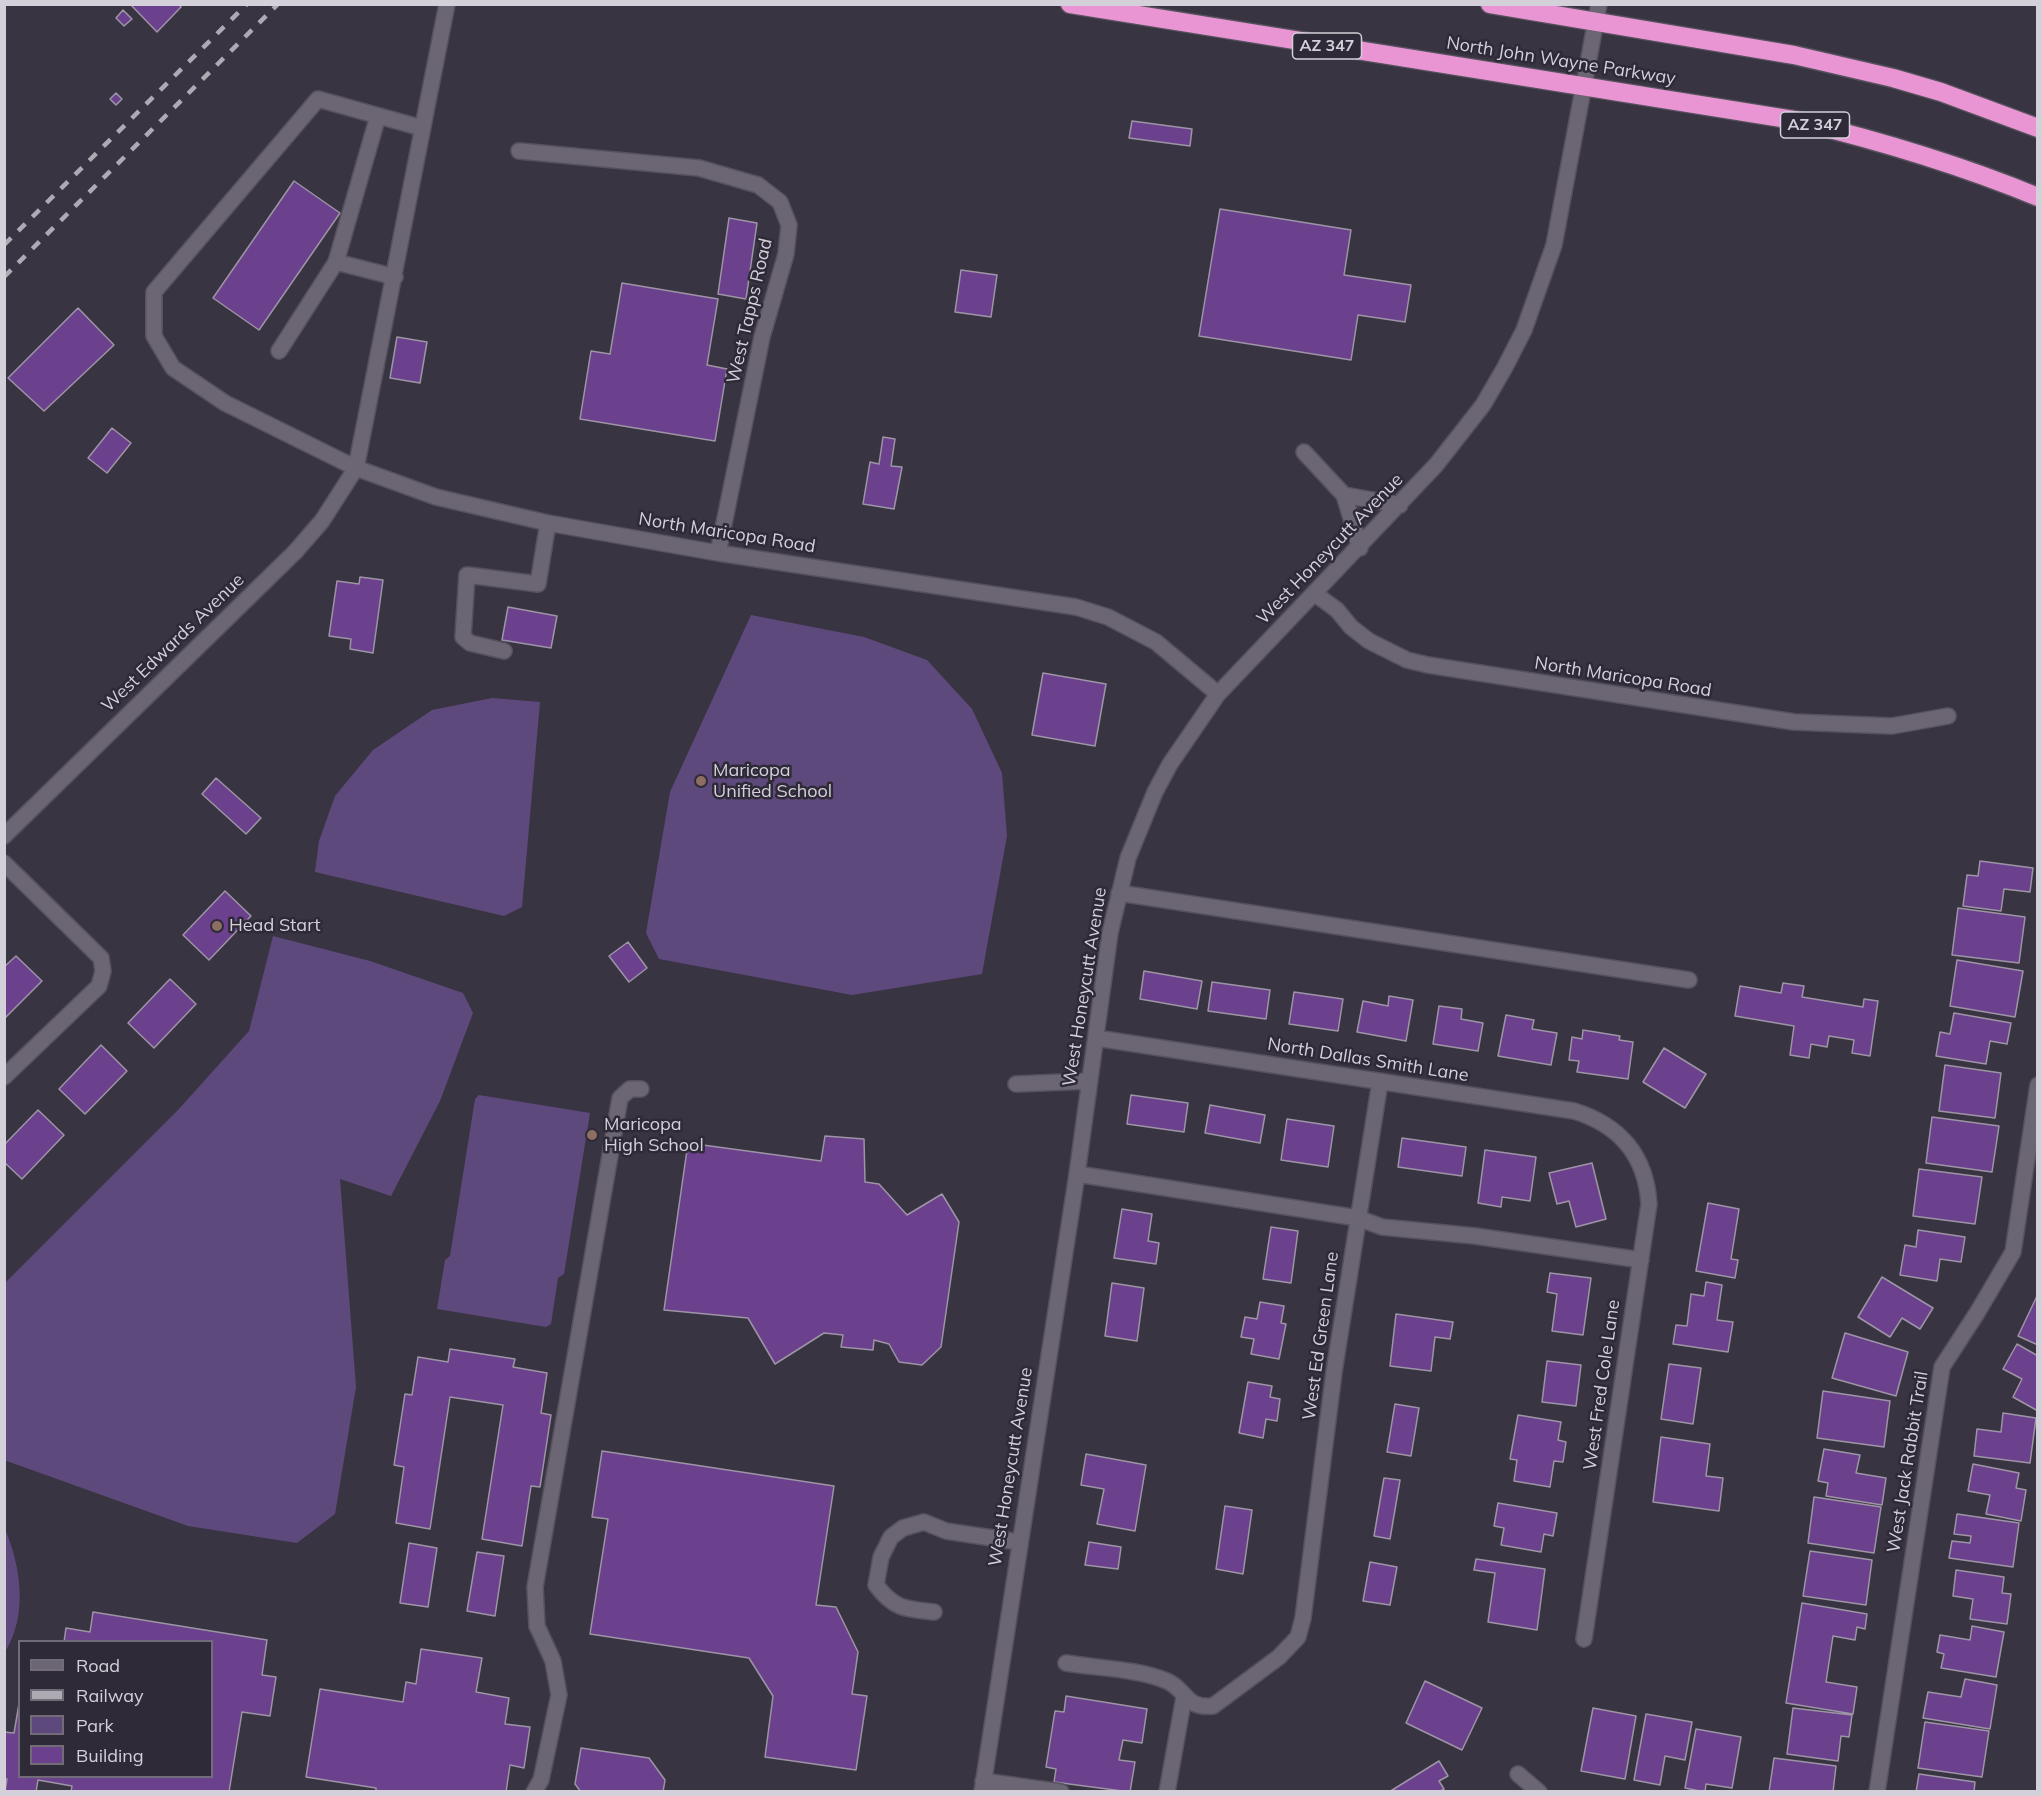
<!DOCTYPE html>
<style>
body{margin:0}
#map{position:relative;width:2042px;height:1796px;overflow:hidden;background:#393442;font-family:Mulish,sans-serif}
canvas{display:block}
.frame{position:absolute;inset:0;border:6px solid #d3d0d9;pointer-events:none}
.legend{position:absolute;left:18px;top:1640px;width:195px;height:138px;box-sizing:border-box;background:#2f2a37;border:2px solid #716c78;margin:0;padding:8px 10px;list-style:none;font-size:18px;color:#d3d0d9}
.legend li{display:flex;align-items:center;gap:12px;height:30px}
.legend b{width:30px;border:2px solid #716c78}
</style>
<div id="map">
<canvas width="2042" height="1796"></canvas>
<div class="frame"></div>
<ul class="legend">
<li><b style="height:8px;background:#6b6574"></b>Road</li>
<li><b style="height:8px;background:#aeaab4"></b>Railway</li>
<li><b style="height:16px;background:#5e497c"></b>Park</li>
<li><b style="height:16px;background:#6b408d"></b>Building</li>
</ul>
</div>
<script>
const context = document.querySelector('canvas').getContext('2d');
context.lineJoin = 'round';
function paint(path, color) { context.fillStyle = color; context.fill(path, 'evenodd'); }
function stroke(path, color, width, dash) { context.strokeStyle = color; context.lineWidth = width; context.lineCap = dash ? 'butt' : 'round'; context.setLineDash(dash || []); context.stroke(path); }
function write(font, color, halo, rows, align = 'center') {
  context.font = font + ' Mulish,sans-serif'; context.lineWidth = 5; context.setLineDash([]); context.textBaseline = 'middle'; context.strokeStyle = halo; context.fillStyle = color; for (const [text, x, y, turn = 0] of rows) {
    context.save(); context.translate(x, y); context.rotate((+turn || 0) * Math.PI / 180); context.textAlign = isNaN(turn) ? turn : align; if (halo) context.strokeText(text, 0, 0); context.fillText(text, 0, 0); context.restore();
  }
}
paint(new Path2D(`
 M751 615 864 637 927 660 972 709 1002 773 1007 836 982 974 852 995 659 959 646 933 670 792Z
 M492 698 540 702 522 907 504 916 315 872 319 841 335 796 373 750 432 710Z
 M273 936 370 961 463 993 473 1013 440 1101 391 1196 340 1179 356 1387 335 1514 297 1543 188 1526 4 1460 5 1283 178 1110 249 1031Z
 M479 1095 590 1113 564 1274 558 1278 551 1324 546 1327 437 1309 445 1260 450 1256 475 1099Z
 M5 1529C21 1567 28 1615 5 1652Z`), '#5e497c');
const building = new Path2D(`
 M130 4H179L181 7 157 32Z
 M123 10 132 19 124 26 116 18Z
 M116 93 122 99 116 105 110 99Z
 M1132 121 1192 129 1190 146 1129 138Z
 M294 181 340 213 259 330 213 298Z
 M1220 209 1351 230 1344 275 1411 285 1405 322 1358 315 1351 360 1199 336Z
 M729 218 757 223 746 299 718 294Z
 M961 270 997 275 991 317 955 312Z
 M622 283 718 299 707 365 727 369 715 441 580 419 591 351 610 354Z
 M78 308 114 345 44 411 8 378Z
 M397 337 427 342 420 383 390 378Z
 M112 428 131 443 107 473 88 458Z
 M883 437 895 439 891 466 902 467 894 509 863 504 870 462 879 464Z
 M360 577 383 580 373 653 350 649 351 639 329 636 337 581 359 584Z
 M508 607 557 616 551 648 502 640Z
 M1043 673 1106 684 1095 746 1032 735Z
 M216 778 261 818 246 834 202 794Z
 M1980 861 2033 868 2030 892 2004 889 2001 911 1963 906 1967 875 1978 876Z
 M225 891 251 916 209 960 183 935Z
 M1958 908 2025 917 2019 963 1952 955Z
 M628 942 647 968 629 982 609 956Z
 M16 956 42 981 4 1019V967Z
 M1957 960 2023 971 2015 1017 1950 1006Z
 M1144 971 1202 981 1197 1009 1140 999Z
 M170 979 196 1004 154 1048 128 1023Z
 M1212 982 1270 990 1266 1019 1208 1011Z
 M1783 983 1804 986 1802 997 1863 1007 1864 999 1878 1001 1870 1056 1852 1053 1854 1040 1829 1036 1827 1047 1811 1044 1809 1058 1790 1055 1794 1026 1735 1016 1740 986 1781 993Z
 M1294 992 1343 999 1338 1031 1289 1024Z
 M1389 996 1413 1000 1406 1041 1357 1032 1363 1001 1388 1006Z
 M1439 1006 1462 1009 1461 1019 1483 1023 1478 1051 1433 1044Z
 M1954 1013 2011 1023 2007 1044 1990 1041 1986 1064 1936 1056 1940 1032 1950 1034Z
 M1506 1015 1534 1020 1532 1029 1557 1033 1551 1065 1498 1056Z
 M1583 1030 1620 1036 1619 1040 1633 1042 1628 1079 1577 1072 1579 1061 1569 1060 1572 1037 1582 1039Z
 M101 1045 127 1071 85 1114 59 1089Z
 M1664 1048 1706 1074 1685 1108 1643 1082Z
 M1945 1065 2001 1073 1995 1118 1939 1111Z
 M1131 1095 1188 1103 1184 1132 1127 1124Z
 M1210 1105 1265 1115 1260 1143 1205 1133Z
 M38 1110 64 1135 22 1179 4 1162V1145Z
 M1932 1117 1999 1126 1992 1172 1926 1163Z
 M1287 1119 1334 1126 1328 1167 1281 1160Z
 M825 1136 864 1139 865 1182 879 1184 907 1215 942 1194 959 1222 941 1347 922 1365 899 1362 889 1344 874 1340 873 1350 841 1347 843 1335 824 1333 775 1364 748 1318 664 1310 688 1143 821 1161Z
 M1402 1138 1466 1147 1462 1176 1398 1167Z
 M1485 1150 1536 1157 1530 1201 1502 1197 1501 1207 1478 1203Z
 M1592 1163 1606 1219 1576 1227 1569 1201 1557 1204 1549 1173Z
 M1919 1169 1982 1177 1975 1224 1913 1216Z
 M1708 1203 1739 1209 1731 1259 1738 1260 1735 1278 1696 1271Z
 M1122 1209 1152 1214 1148 1241 1159 1243 1156 1264 1114 1258Z
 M1271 1227 1298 1231 1291 1283 1263 1279Z
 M1918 1230 1965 1237 1961 1262 1940 1259 1937 1281 1900 1275 1905 1245 1916 1247Z
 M1550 1273 1591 1278 1583 1335 1552 1331 1557 1294 1547 1292Z
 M1882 1277 1933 1308 1920 1329 1902 1318 1890 1337 1858 1317Z
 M1706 1282 1722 1285 1717 1320 1733 1322 1728 1352 1673 1344 1676 1325 1687 1326 1691 1294 1704 1296Z
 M1112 1283 1144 1288 1137 1341 1105 1336Z
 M2038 1294V1345L2018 1336Z
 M1260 1302 1284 1306 1281 1323 1286 1324 1279 1359 1251 1354 1254 1339 1241 1337 1245 1317 1257 1319Z
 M1396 1314 1453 1322 1450 1339 1435 1337 1431 1371 1390 1366Z
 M1845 1333 1908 1352 1896 1396 1832 1378Z
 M2017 1344 2038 1356V1411L2013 1397 2022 1379 2003 1369Z
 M450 1349 515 1359 513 1367 547 1373 541 1413 551 1415 540 1487 531 1486 522 1546 482 1539 503 1405 450 1397 430 1529 396 1523 404 1467 394 1465 405 1394 412 1395 418 1357 448 1362Z
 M1547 1361 1581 1365 1576 1406 1542 1402Z
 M1669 1364 1701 1368 1693 1424 1661 1419Z
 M1248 1382 1272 1386 1270 1397 1280 1399 1277 1421 1266 1419 1263 1438 1239 1433Z
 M1823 1391 1890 1401 1884 1447 1817 1438Z
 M1395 1404 1419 1408 1411 1456 1387 1452Z
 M2003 1413 2036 1418 2030 1463 1974 1456 1977 1429 2001 1432Z
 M1518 1415 1561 1422 1558 1440 1566 1442 1563 1462 1554 1461 1550 1487 1514 1481 1517 1460 1510 1459Z
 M1661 1437 1710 1444 1706 1476 1723 1478 1719 1511 1653 1502Z
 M1824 1449 1860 1455 1856 1473 1886 1478 1882 1505 1826 1496 1828 1483 1818 1481Z
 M602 1451 834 1486 816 1605 836 1607 858 1652 852 1694 867 1696 856 1770 765 1757 773 1696 749 1658 590 1634 608 1519 592 1517Z
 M1086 1454 1146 1465 1135 1531 1097 1524 1104 1489 1081 1485Z
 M1973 1464 2019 1473 2016 1488 2026 1490 2021 1521 1986 1514 1990 1495 1968 1491Z
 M1384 1478 1400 1480 1390 1539 1374 1536Z
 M1814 1497 1881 1507 1874 1553 1808 1543Z
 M1498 1503 1557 1513 1553 1536 1544 1534 1541 1552 1501 1545 1504 1528 1494 1526Z
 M1225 1506 1252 1510 1243 1574 1216 1569Z
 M1957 1514 2019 1523 2013 1567 1949 1558 1952 1541 1970 1543 1971 1536 1954 1534Z
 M1089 1542 1121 1547 1118 1569 1085 1565Z
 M409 1543 437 1548 428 1607 400 1603Z
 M1810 1551 1872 1560 1866 1605 1803 1596Z
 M477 1552 504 1556 495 1616 467 1611Z
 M1476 1559 1545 1569 1537 1630 1488 1622 1495 1573 1474 1570Z
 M1370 1562 1397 1567 1390 1605 1363 1601Z
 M1956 1570 2004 1577 2002 1593 2011 1594 2007 1624 1970 1619 1973 1599 1953 1596Z
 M1802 1603 1867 1614 1865 1629 1857 1627 1855 1640 1833 1636 1826 1682 1857 1687 1853 1714 1786 1703Z
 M93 1612 267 1640 262 1675 276 1677 270 1716 242 1712 229 1792H71L72 1786 38 1780 36 1792H5L7 1779 4 1778V1732L14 1733 20 1698V1776H212V1642H64L66 1628 90 1632Z
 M1972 1626 2004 1632 1996 1677 1941 1668 1944 1654 1937 1652 1940 1635 1970 1640Z
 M421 1649 482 1658 476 1692 509 1698 505 1724 530 1727 524 1768 510 1765 506 1792H376V1788L306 1777 320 1689 403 1702 406 1682 416 1684Z
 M1965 1679 1997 1685 1990 1729 1923 1718 1928 1692 1961 1697Z
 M1425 1681 1482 1708 1462 1750 1406 1723Z
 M1066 1696 1147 1709 1142 1743 1123 1740 1119 1760 1135 1762 1130 1792 1054 1782 1056 1769 1046 1767 1055 1711 1064 1712Z
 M1593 1708 1636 1716 1625 1779 1581 1771Z
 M1793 1708 1852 1715 1849 1737 1841 1736 1838 1761 1787 1754Z
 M1646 1714 1692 1722 1685 1760 1665 1756 1660 1785 1634 1780Z
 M1925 1722 1989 1731 1982 1777 1918 1768Z
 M1696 1729 1741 1737 1732 1788 1706 1784 1705 1792 1685 1788Z
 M581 1748 649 1758 665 1780 663 1792H581L575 1784Z
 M1774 1758 1836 1766 1833 1792H1769Z
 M1439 1761 1448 1776 1439 1781 1444 1789 1439 1792H1389Z
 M1919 1774 1975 1782 1974 1792H1916Z`);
paint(building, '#6b408d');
stroke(building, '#9d95a5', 1.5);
const minor = new Path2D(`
 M422 128 318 99 154 292V336L173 368 225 403 356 468 436 497 548 523 718 553 1076 607 1108 617 1156 642 1218 694
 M519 151 699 168 758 185 780 202 789 225 786 254 762 337 718 553
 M336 262 395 277
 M279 351 336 262 378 116
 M1304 452 1344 495 1360 548
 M1344 495 1400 505
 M1314 593 1337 610 1351 627 1369 641 1407 660 1428 665 1794 722 1892 726 1948 716
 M504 651 470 643 463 637 467 575 538 584 548 523
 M4 836 295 552 322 521 356 468 447 4
 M4 863 101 958 103 971 99 986 4 1077
 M1119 893 1689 980
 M1096 1038 1574 1111C1620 1125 1646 1156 1649 1204L1584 1639
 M1016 1084 1089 1081
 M1077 1174 1358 1218 1382 1227 1475 1236 1641 1260
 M934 1612C905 1609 894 1609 876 1585L881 1557 891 1537 903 1528 924 1522 946 1531 1019 1542
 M1066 1663C1096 1668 1140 1669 1167 1681 1187 1690 1185 1709 1213 1706L1279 1657 1298 1637 1303 1618 1334 1372 1380 1082
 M1518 1774 1539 1792
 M983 1781 1061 1792
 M534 1792 541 1780 559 1695 553 1661 537 1626 535 1587 620 1098 630 1089H641
 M982 1792 1077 1174 1110 933 1128 858 1155 792 1170 764 1218 694 1436 465 1483 405 1504 369 1524 330 1554 245 1599 4
 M1167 1792 1184 1697
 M1877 1792 1942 1367 1977 1313 2013 1252 2038 1085`);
const highway = new Path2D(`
 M1070 4 1794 120C1877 140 1958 164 2038 197
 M1490 4 1794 55 1893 78 1941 92 2038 128`);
stroke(minor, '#56525d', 18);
stroke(highway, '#56525d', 21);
stroke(minor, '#6b6574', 15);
stroke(highway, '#e995d3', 18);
stroke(new Path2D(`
 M4 245 247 4
 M4 277 278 4`), '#aeaab4', 4.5, [10, 10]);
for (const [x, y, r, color] of [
 [701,781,6,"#8d6e63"],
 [217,926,6,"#8d6e63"],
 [592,1135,6,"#8d6e63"]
]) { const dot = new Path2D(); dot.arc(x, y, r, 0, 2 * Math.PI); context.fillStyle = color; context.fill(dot); stroke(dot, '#2f2a37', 2); }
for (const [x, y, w] of [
 [1327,46,69],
 [1815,125,69]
]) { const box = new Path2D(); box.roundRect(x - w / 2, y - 13, w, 26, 4.5); context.fillStyle = '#2f2a37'; context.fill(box); stroke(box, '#d3d0d9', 1.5); }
write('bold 16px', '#d3d0d9', null, [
 ["AZ 347",1327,46],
 ["AZ 347",1815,125]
]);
write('18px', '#d3d0d9', '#2f2a37', [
 ["North John Wayne Parkway",1561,61,9],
 ["West Tapps Road",750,311,-77],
 ["North Maricopa Road",727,533,9],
 ["West Honeycutt Avenue",1330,549,-46],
 ["West Edwards Avenue",173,643,-44],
 ["North Maricopa Road",1623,677,9],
 ["West Honeycutt Avenue",1085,987,-81],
 ["North Dallas Smith Lane",1368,1060,9],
 ["West Ed Green Lane",1321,1336,-82],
 ["West Fred Cole Lane",1602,1385,-82],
 ["West Jack Rabbit Trail",1908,1462,-81],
 ["West Honeycutt Avenue",1011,1467,-81]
]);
write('18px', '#d3d0d9', '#2f2a37', [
 ["Maricopa",713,771],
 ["Unified School",713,792],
 ["Head Start",229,926],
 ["Maricopa",604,1125],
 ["High School",604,1146]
], 'left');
</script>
